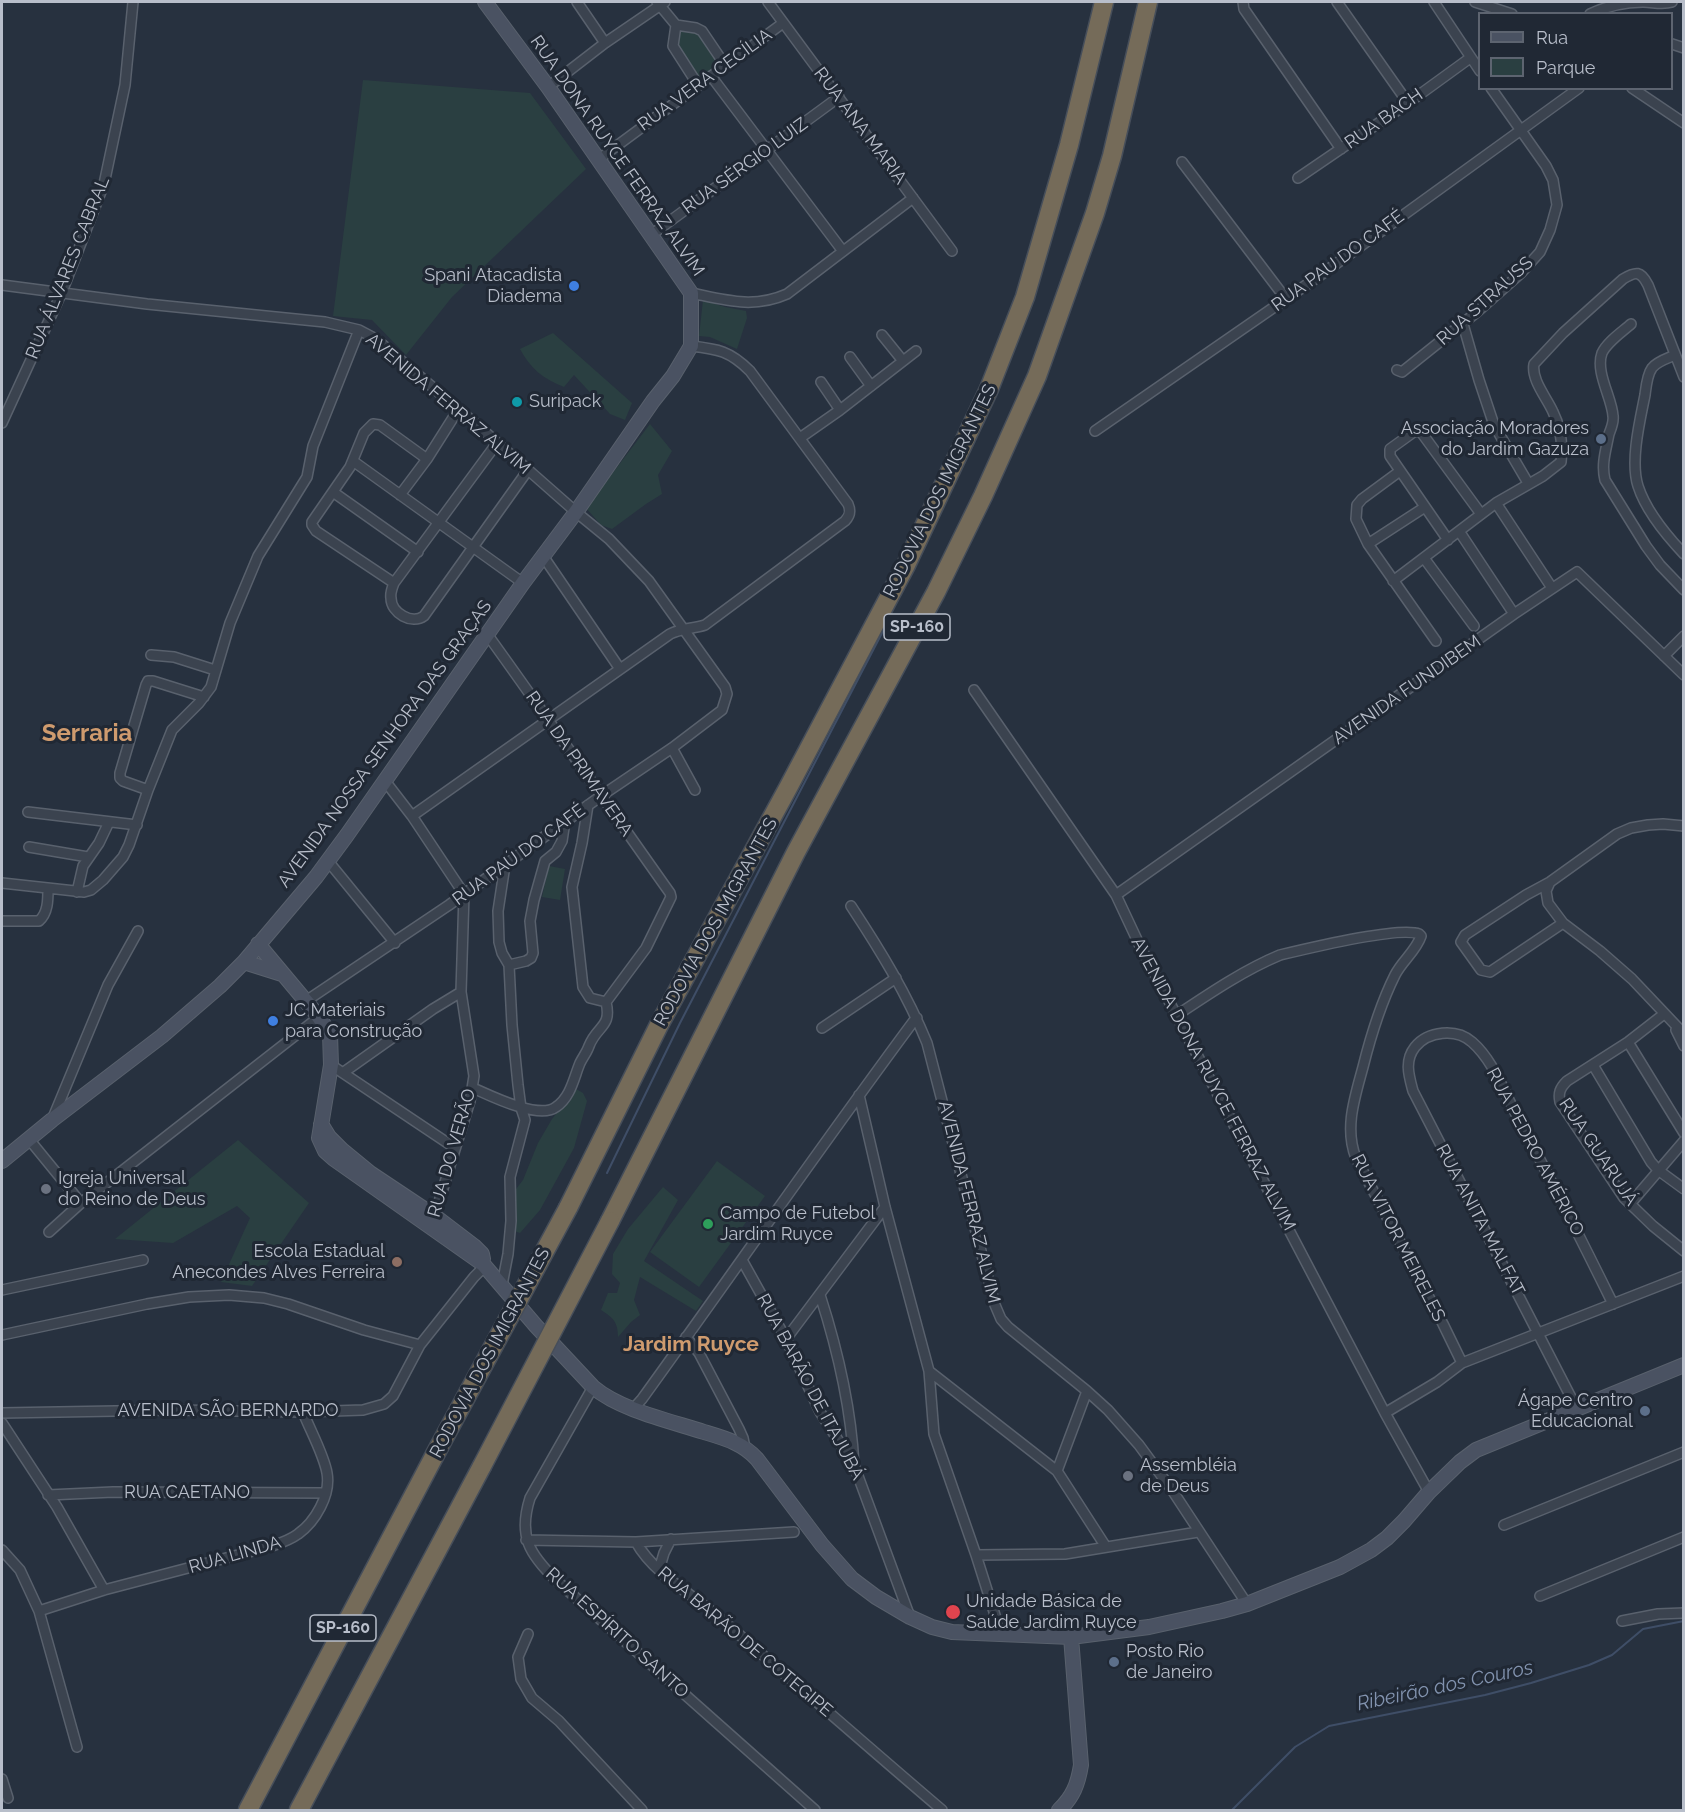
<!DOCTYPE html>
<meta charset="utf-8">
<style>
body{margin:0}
#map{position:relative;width:1685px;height:1812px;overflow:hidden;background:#27313f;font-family:Raleway,sans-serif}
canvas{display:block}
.frame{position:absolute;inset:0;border:3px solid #b8beca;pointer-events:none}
.legend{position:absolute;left:1478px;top:12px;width:195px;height:78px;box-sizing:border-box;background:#202834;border:2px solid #5d6470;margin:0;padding:8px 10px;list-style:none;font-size:18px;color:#b8beca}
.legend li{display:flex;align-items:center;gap:12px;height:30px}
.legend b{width:30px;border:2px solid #5d6470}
</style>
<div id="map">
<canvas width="1685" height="1812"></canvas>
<div class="frame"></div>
<ul class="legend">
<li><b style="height:8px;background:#4a5262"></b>Rua</li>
<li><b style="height:16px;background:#2a3f41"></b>Parque</li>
</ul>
</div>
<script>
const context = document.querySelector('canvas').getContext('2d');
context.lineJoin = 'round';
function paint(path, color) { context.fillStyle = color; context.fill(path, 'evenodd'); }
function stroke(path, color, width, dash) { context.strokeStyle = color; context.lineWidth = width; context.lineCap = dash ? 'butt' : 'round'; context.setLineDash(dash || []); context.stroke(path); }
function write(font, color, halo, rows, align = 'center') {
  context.font = font + ' Raleway,sans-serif'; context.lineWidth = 6; context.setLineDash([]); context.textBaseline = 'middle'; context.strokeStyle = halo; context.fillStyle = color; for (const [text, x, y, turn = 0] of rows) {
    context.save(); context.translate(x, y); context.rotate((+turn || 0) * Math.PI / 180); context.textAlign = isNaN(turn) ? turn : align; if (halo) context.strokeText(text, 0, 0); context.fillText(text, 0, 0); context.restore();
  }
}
paint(new Path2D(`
 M676 25 696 28 725 65 698 85 674 48Z
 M363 80 530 93 586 169 452 297 406 355 372 320 333 316Z
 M703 300 725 307 746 311 747 318 737 349 710 337 699 336Z
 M553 333 632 403 625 420 610 414 574 375 564 387C543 379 530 368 520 349Z
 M650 424 672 451 658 475 662 494 646 504 612 529 601 525 586 508Z
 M549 866 565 869 560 900 542 897Z
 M576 1089 583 1093 587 1101 574 1148 540 1210 520 1233 514 1231 513 1193 523 1180 538 1143 552 1119Z
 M238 1140 309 1203 252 1286 221 1282 250 1218 237 1206 173 1243 115 1239Z
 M717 1161 765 1196 699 1287 650 1252Z
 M663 1187 678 1200 644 1261 703 1301 696 1311 640 1277 634 1300 640 1315 631 1322 618 1337C618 1323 614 1318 601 1310L608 1293H617L620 1283 612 1274 613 1254 628 1229Z`), '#2a3f41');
stroke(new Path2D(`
 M607 1173 680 1023 883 631
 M1232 1810 1295 1747 1329 1726 1485 1695 1531 1683 1589 1665 1612 1655 1643 1629 1684 1621`), '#3f4e67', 2);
const street = new Path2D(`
 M577 2 605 43
 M657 2 676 25
 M768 2 952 251
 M1243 2 1244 9 1341 149
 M1337 2 1408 103
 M1434 2 1480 71
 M1475 2 1512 14
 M1590 14C1607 6 1624 2 1643 2 1653 2 1662 5 1672 2
 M676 25 673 46 698 85
 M676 25 696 28 702 31 725 65
 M1672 44 1684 48
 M711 76 842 250
 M548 87 605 43 665 2
 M1632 88 1684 123
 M599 159 783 23
 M1182 162 1286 299
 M1298 178 1408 103 1470 58
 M651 235 839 97
 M2 285 147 304 325 322 359 330 376 339 484 431 576 512 609 539 649 581 725 687 727 694 722 710 672 748 601 796 449 905 306 1001
 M691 293C725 300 753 309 787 294L913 198
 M1463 324 1479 380 1494 425 1528 483
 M1631 324C1622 332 1607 342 1602 353 1595 372 1612 398 1613 416 1614 422 1611 429 1609 434 1606 450 1601 464 1605 480L1646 546 1660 565 1684 590
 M882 335 903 361
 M1675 355C1668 358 1656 362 1652 368 1647 375 1646 387 1645 395 1640 420 1630 461 1638 486 1646 511 1666 535 1684 554
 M850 357 871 386
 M1397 370 1402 372 1477 312 1521 273 1540 252 1550 230 1557 205 1553 180 1546 166 1491 88
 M821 382 840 410
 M2 423 62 292 104 184 125 85 133 2
 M1095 431 1322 274 1579 88
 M800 438 840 410 916 351
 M497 443 394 583C392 588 390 593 391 598 391 613 412 625 424 616L528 470
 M353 461 523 583
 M1400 471 1362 499 1357 505 1356 519 1368 544 1436 641
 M333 492 418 552
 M400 495 427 459 458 410
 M1496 503 1552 588
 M1459 531 1514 614
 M1448 540 1390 456V449L1415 431 1421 432 1481 514
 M1368 544 1425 507
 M543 556 620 669
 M1424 558 1474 626
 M1393 581 1496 503 1543 476 1561 462C1563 444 1561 428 1553 412 1547 398 1531 380 1534 364L1563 333 1623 279C1636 271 1641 271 1648 285L1684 377
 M394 583 316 531 312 525V522L350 467 364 433 373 424 380 425 427 459
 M151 655 174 657 215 670
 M1664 656 1684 636
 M974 690 1116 895 1139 944 1385 1413 1429 1492
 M672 748 695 790
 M385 781 412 816 464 894 461 992 474 1076 470 1101 433 1221
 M148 790 123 781 120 778V773L146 685 148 681H153L204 697
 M588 805 582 843 572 887 583 987 590 998 606 1002
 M28 812 137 825
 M412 816 670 634C681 628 693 629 705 625L845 521C850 516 851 511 848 504L750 371C730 351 718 349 691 346
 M29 847 88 857
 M328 861 395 943
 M1550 882 1546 891 1548 903 1563 923 1600 951 1632 979 1684 1034
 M2 883 84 892 91 890 103 880 123 857 129 845 148 790 172 730 199 703 211 687 230 623 258 556 307 477 313 446 359 330
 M77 892 83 866 99 843 109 822
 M1116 895 1514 614 1577 572 1684 675
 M851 906C880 950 907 994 927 1043L995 1305 1001 1319 1008 1327 1087 1391 1108 1410 1139 1445 1172 1490 1247 1604
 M2 921H39C48 913 48 900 48 889
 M1563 923 1490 972 1481 970 1461 942 1465 935 1526 895 1550 882 1617 834 1631 828 1648 825 1663 824 1684 826
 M509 965 526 961 531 958 533 953 530 921 534 900 545 861 556 852 562 841 565 821
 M1664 1014 1628 1042 1567 1081C1560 1088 1558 1093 1560 1102L1624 1198 1653 1226 1684 1251
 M1177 1015C1210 993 1244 970 1280 955 1305 949 1400 926 1419 934L1421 936C1416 951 1402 961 1395 975 1380 1005 1371 1035 1363 1067 1355 1097 1344 1128 1356 1158L1443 1324 1462 1363
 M822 1028 896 978
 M1676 1030 1684 1046
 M1628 1042 1684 1133
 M331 1065 455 1148
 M1593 1065 1651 1162 1658 1170 1684 1189
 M344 1072 433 1009 461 992
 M473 1088C491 1096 539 1120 556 1107 571 1097 574 1077 580 1063 583 1057 587 1052 589 1046 597 1025 612 1028 606 1002L646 948 671 897 670 893C609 807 549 720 487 634
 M859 1095 885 1207 929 1371 934 1434 976 1555 1001 1634
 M52 1120 108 985 138 931
 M28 1138 81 1203
 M1630 1204 1684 1141
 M49 1232 81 1203 319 1017
 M742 1260 786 1339 820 1412 854 1465 910 1617
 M502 1285 508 1254 511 1221 510 1177 525 1120 521 1108 518 1085 512 1025 509 965 502 953 499 942 498 911 505 865
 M2 1290 143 1260
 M820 1295C838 1351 851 1406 854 1465
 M2 1335 147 1304 189 1297 229 1295 264 1298 288 1304 364 1330 420 1345
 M686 1337 699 1353 739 1429 743 1438 745 1448
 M786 1339 885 1207
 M929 1371 1057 1471 1106 1547
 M593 1387 530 1498C518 1536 529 1554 557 1581L815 1810
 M633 1409 642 1399C733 1273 821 1146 913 1022L917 1018
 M1577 1409 1413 1091C1409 1076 1404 1061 1415 1047 1428 1031 1456 1028 1472 1042 1493 1060 1504 1092 1517 1116 1550 1178 1582 1241 1613 1304
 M2 1413 172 1410 303 1412 363 1410 384 1404 393 1396 420 1345 474 1277 485 1266
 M1385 1413 1437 1382 1462 1363 1684 1276
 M2 1423 57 1507 104 1590
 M1057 1471 1087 1391
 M48 1495 113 1492 326 1493
 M1504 1525 1684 1452
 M526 1540 636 1542 794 1532
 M636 1542C653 1573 693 1595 720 1618 794 1682 868 1747 942 1810
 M2 1550 20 1570 39 1611 77 1747
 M976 1555 1065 1554 1198 1532
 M659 1570 664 1553 671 1539
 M1540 1596 1684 1537
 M39 1611 104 1590 272 1546C281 1543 290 1540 298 1534 315 1522 331 1495 327 1473 324 1455 310 1430 303 1412
 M1622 1621 1658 1614 1684 1613
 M528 1634 518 1657 521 1679 532 1698 559 1721 642 1810
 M2 1779 8 1798`);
const secondary = new Path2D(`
 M258 944 319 1017 330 1034 331 1065 319 1138 325 1151 334 1159 483 1264 536 1326 593 1387C620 1410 670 1421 704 1432 724 1438 743 1443 757 1459L822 1545 852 1579 876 1597 910 1617 932 1627 952 1632 1071 1637 1149 1627 1222 1611 1247 1604 1340 1567 1371 1550 1387 1538 1404 1521 1429 1492 1460 1462 1476 1450 1684 1365
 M244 962 282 974
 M321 1124 329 1137 342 1150 370 1173 436 1217 474 1246 482 1254 483 1259
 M2 1161 52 1120 162 1036 220 986 244 962 316 877 347 835 523 583 576 512 653 401 673 376 691 346V293L548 87 485 2
 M1059 1810C1073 1797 1078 1784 1081 1765L1071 1637`);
const highway = new Path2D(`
 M568 1208 659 1025 788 788 906 565 989 389 1025 297 1069 145 1104 2
 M610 1221 796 852 936 592 983 496 1037 376 1095 213 1112 156 1148 2
 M248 1810 439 1447
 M299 1810 482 1466`);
stroke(street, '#59616d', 12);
stroke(secondary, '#59616d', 16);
stroke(highway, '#464e5a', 21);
stroke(street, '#3b434f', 9);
stroke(secondary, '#4a5262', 14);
stroke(highway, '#756b59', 18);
const highwayBridge = new Path2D(`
 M439 1447 568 1208
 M482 1466 610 1221`);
stroke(highwayBridge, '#464e5a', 21, []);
stroke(highwayBridge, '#756b59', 18);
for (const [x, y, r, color] of [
 [574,286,6,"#3f7fe0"],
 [517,402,6,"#0f9aa8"],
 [1601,439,6,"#5c6f8a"],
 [273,1021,6,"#3f7fe0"],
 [46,1189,6,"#6b7280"],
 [708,1224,6,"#2e9e5b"],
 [397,1262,6,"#8d6e63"],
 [1645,1411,6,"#5c6f8a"],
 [1128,1476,6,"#6b7280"],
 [953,1612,8,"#e0444e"],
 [1114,1662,6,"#5c6f8a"]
]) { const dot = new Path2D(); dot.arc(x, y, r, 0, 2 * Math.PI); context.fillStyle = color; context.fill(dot); stroke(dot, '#202834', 2); }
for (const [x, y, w] of [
 [917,627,66],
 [343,1628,66]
]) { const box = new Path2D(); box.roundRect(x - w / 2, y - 13, w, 26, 4.5); context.fillStyle = '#202834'; context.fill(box); stroke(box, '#b8beca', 1.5); }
write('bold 16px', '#b8beca', null, [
 ["SP-160",917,627],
 ["SP-160",343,1628]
]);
write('18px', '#b8beca', '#202834', [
 ["RUA VERA CECÍLIA",705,80,-36],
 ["RUA BACH",1384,119,-35],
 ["RUA ANA MARIA",860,126,53],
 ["RUA DONA RUYCE FERRAZ ALVIM",617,156,55],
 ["RUA SÉRGIO LUIZ",745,166,-36],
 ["RUA PAU DO CAFÉ",1338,261,-36],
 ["RUA ÁLVARES CABRAL",68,268,-68],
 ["RUA STRAUSS",1485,301,-42],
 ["AVENIDA FERRAZ ALVIM",448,404,40],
 ["RODOVIA DOS IMIGRANTES",940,491,-64],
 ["AVENIDA FUNDIBEM",1407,690,-35],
 ["AVENIDA NOSSA SENHORA DAS GRAÇAS",385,744,-54],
 ["RUA DA PRIMAVERA",579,764,55],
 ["RUA PAÚ DO CAFÉ",519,855,-36],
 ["RODOVIA DOS IMIGRANTES",716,922,-61],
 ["AVENIDA DONA RUYCE FERRAZ ALVIM",1213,1084,62],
 ["RUA PEDRO AMÉRICO",1535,1152,62],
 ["RUA GUARUJÁ",1598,1152,56],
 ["RUA DO VERÃO",452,1153,-74],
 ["AVENIDA FERRAZ ALVIM",969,1202,76],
 ["RUA ANITA MALFAT",1480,1220,62],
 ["RUA VITOR MEIRELES",1398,1238,63],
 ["RODOVIA DOS IMIGRANTES",490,1353,-62],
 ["RUA BARÃO DE ITAJUBÁ",810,1387,62],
 ["AVENIDA SÃO BERNARDO",228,1411],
 ["RUA CAETANO",187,1493],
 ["RUA LINDA",235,1555,-16],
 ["RUA ESPÍRITO SANTO",617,1633,42],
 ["RUA BARÃO DE COTEGIPE",745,1642,40]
]);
write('18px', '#b8beca', '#202834', [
 ["Spani Atacadista",562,276,"right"],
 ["Diadema",562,297,"right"],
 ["Suripack",529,402],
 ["Associação Moradores",1589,429,"right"],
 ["do Jardim Gazuza",1589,450,"right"],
 ["JC Materiais",285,1011],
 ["para Construção",285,1032],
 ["Igreja Universal",58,1179],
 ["do Reino de Deus",58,1200],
 ["Campo de Futebol",720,1214],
 ["Jardim Ruyce",720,1235],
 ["Escola Estadual",385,1252,"right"],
 ["Anecondes Alves Ferreira",385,1273,"right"],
 ["Ágape Centro",1633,1401,"right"],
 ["Educacional",1633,1422,"right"],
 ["Assembléia",1140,1466],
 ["de Deus",1140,1487],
 ["Unidade Básica de",966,1602],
 ["Saúde Jardim Ruyce",966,1623],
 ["Posto Rio",1126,1652],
 ["de Janeiro",1126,1673]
], 'left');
write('italic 20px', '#8293af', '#202834', [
 ["Ribeirão dos Couros",1445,1686,-12]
]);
write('bold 21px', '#cf9b6e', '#202834', [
 ["Jardim Ruyce",691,1345]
]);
write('bold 24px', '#cf9b6e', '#202834', [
 ["Serraria",87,734]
]);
</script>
